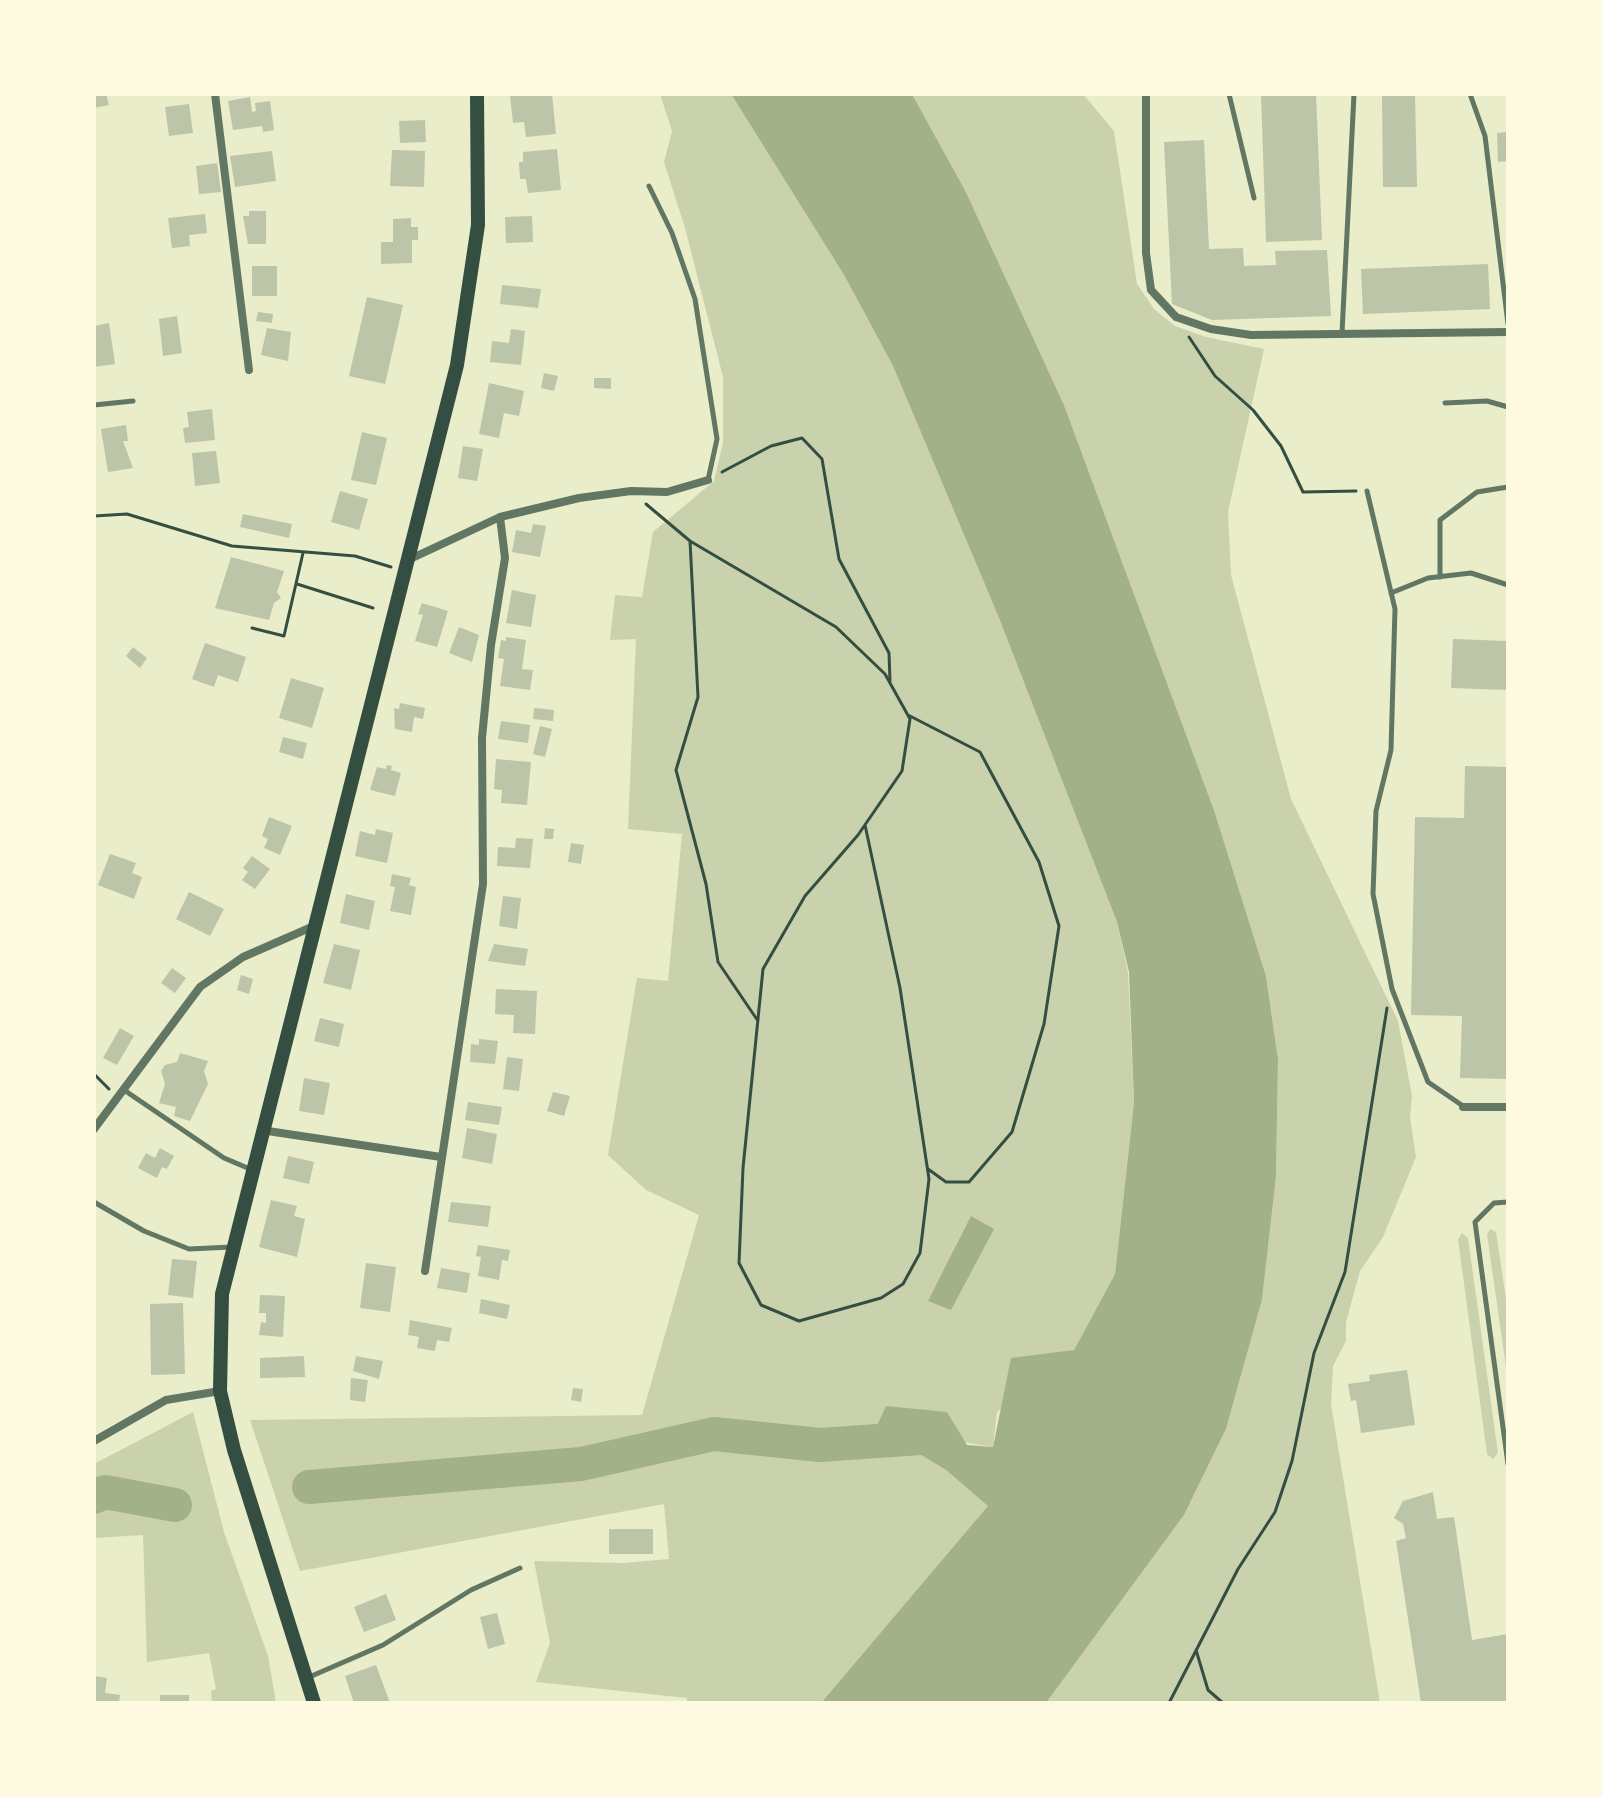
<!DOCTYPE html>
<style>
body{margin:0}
#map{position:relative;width:1602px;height:1797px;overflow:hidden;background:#e9edc9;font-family:"PT Sans Narrow",sans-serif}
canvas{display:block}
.frame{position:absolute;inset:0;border:96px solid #fefae0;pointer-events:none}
</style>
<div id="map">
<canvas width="1602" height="1797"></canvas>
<div class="frame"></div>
</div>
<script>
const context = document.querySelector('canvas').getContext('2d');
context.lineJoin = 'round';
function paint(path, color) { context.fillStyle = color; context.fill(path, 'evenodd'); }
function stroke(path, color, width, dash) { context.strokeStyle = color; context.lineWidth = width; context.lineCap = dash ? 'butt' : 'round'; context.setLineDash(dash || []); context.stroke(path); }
paint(new Path2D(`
 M660 94H731L844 275 893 366 999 618 1117 922 1128 972 1134 1102 1115 1274 1074 1350 997 1412 993 1447 876 1428 946 1470 989 1506 821 1703H687V1698L536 1682 550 1643 534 1561 624 1563 669 1559 664 1504 300 1571 250 1420 642 1415 699 1215 646 1190 608 1155 637 978 668 981 682 834 628 829 636 639 610 640 615 595 642 597 653 532 714 481 723 443V377L685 228 664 162 672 131Z
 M912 94H1083L1114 131 1137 284 1154 309 1175 326 1206 337 1264 349 1228 512 1231 575 1291 799 1398 1021 1412 1096 1410 1117 1416 1157 1383 1237 1360 1271 1346 1322V1341L1333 1366 1331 1404 1380 1703H1046L1184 1515 1226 1429 1262 1300 1276 1177 1278 1059 1266 976 1214 810 1064 405 966 192Z
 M1490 1229 1496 1232 1508 1312V1381L1487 1234Z
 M1462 1233 1468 1238 1498 1453 1493 1459 1487 1454 1458 1239Z
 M193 1412 224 1532 268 1656 276 1703H212L211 1691 216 1689 209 1653 147 1662 143 1535 94 1538V1464Z`), '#cad2ad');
paint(new Path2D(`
 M731 94H912L966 192 1064 405 1214 810 1266 976 1278 1059 1276 1177 1262 1300 1226 1429 1184 1515 1046 1703H821L988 1506 946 1470 876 1428 886 1406 947 1412 967 1445 993 1447 1011 1358 1074 1350 1115 1274 1134 1102 1129 972 1117 922 999 618 893 366 844 275Z
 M971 1216 994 1229 951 1310 928 1301Z`), '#a3b18a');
stroke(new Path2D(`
 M309 1487 581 1464 714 1434 820 1445 935 1437
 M94 1497 105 1492 175 1505`), '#a3b18a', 34);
paint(new Path2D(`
 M94 94H106L109 105 94 108Z
 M552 94 556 134 526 137 524 122 513 123 510 95Z
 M1261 94H1316L1322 240 1266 242Z
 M1382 94H1415L1417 187H1383Z
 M250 97 252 112 256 111 255 103 270 101 274 130 263 132 262 126 233 130 228 101Z
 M189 104 193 133 169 136 165 107Z
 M425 120 426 142 400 143 399 121Z
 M1508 132V161L1498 162 1497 133Z
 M1204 140 1209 249 1243 248 1244 266 1276 265 1275 251 1327 250 1331 316 1212 320 1172 304 1164 142Z
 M557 149 561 190 528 193 526 179H520L519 162H523V152Z
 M392 150 425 151 424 187 390 186Z
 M272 151 276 181 235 187 230 156Z
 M217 163 221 192 199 194 196 166Z
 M249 211H266V244H248L243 216H249Z
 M205 214 207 233 189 235 190 246 172 248 168 218Z
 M532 216 533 242 506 243 505 217Z
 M411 218V227H418V240H412V263L381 264V242H393V219Z
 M1488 264 1490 309 1363 314 1361 269Z
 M252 266H277V296H252Z
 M502 285 541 289 538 308 500 304Z
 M367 297 403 305 385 384 349 376Z
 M258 312 273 314 272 323 256 321Z
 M177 316 182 353 163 356 159 319Z
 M109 323 115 364 94 367V326Z
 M267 328 291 332 288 361 261 355Z
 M511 329 525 331 521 365 490 362 492 341 509 343Z
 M544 373 558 376 554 391 541 388Z
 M594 378H611V389L594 388Z
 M489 383 524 391 519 416 504 413 499 438 479 434Z
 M212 409 215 440 185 443 183 428 189 427 187 412Z
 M126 425 128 441H123L133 468 108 472 101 429Z
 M362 432 387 438 376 485 351 480Z
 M463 446 483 449 477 481 458 478Z
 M216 451 220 483 195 486 192 453Z
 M340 491 368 499 359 530 331 522Z
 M243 514 292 524 289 538 240 527Z
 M533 524 546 526 540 557 512 552 516 530 531 533Z
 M231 557 284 571 277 592 281 598 274 603 269 620 215 608Z
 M512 590 536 595 531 627 506 623Z
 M422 603 448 611 437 647 415 641 423 615 418 614Z
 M459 627 479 635 472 662 449 653Z
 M506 637 526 640 522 669 533 670 530 690 500 686 504 659 498 658 501 640 506 641Z
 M1453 639 1508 641V690L1451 688Z
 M205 643 246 657 238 682 218 675 214 687 192 679Z
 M133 647 147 658 140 668 126 656Z
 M291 678 324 688 312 728 279 718Z
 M400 703 425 708 423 719 414 717 412 732 395 729 394 708 399 709Z
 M534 708 554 710 553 721 533 719Z
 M501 721 530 725 528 743 498 739Z
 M540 726 552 729 545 757 533 754Z
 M283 737 307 743 303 759 279 752Z
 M496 759 531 762 527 805 501 803 502 790 494 789Z
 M387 765 392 766 391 770 401 773 395 796 370 790 377 767 386 769Z
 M1465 766 1508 767V1079L1460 1078 1462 1016 1411 1015 1415 817 1464 818Z
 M269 817 292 826 280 855 264 848 268 839 262 836Z
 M545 828 554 829 553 839H544Z
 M376 829 393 833 387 863 355 856 360 831 375 835Z
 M516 838 533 839 530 868 497 866 498 847 515 848Z
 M571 843 584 845 581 864 568 862Z
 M110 854 136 863 132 873 142 877 134 899 98 885Z
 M252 856 270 869 255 889 242 880 248 872 243 868Z
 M392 874 411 878 409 885 416 887 411 915 390 911 395 887 390 886Z
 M189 892 224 909 210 936 176 919Z
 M346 894 375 901 369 930 340 923Z
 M503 896 521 898 517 929 499 926Z
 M334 944 360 950 351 990 323 983Z
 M494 944 528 949 525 966 488 961Z
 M172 968 186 978 175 993 161 983Z
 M241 975 253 979 249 994 237 990Z
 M496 989 537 991 535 1034 513 1033 514 1015 495 1014Z
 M320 1018 344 1024 339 1047 314 1041Z
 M120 1028 134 1036 117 1065 103 1058Z
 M479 1039 498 1041 495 1064 470 1062 471 1044 479 1045Z
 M180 1053 208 1061 204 1071 208 1084 190 1121 174 1116 176 1107 159 1103 165 1084 161 1071 165 1065 177 1062Z
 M507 1057 523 1059 519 1091 503 1089Z
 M304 1078 330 1083 324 1115 299 1111Z
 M553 1092 570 1096 564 1116 547 1111Z
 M468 1102 502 1107 499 1125 465 1120Z
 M467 1128 497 1134 492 1164 462 1158Z
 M160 1148 174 1156 167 1169 162 1167 157 1178 138 1168 146 1153 155 1158Z
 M288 1156 314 1162 309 1184 283 1178Z
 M271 1200 297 1206 294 1216 305 1219 297 1257 259 1247Z
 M451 1202 491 1206 488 1227 448 1222Z
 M478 1245 510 1250 508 1261 502 1260 499 1280 478 1276 481 1257 476 1256Z
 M172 1259 197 1261 193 1298 168 1295Z
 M366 1263 396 1267 390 1312 360 1308Z
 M441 1268 470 1273 467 1293 437 1288Z
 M260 1295 285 1296 283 1337 259 1335 261 1322 266 1323V1313H259Z
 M481 1299 510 1305 507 1319 479 1313Z
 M183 1303 185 1374 151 1375 150 1304Z
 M410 1320 452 1328 449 1342 437 1340 435 1351 417 1348 419 1337 408 1335Z
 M304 1356 305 1377 260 1378V1358Z
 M356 1356 383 1361 379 1379 353 1371Z
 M1407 1370 1415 1425 1361 1433 1356 1400 1351 1401 1348 1384 1370 1381 1369 1375Z
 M351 1378 368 1380 365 1402 350 1400Z
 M573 1388 583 1389 581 1402 571 1400Z
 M1433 1492 1437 1519 1454 1517 1472 1640 1508 1634V1703H1421L1396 1541 1406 1538 1403 1524 1394 1518 1403 1501Z
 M609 1529H653V1554H609Z
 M386 1594 396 1620 364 1632 354 1607Z
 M497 1613 505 1644 488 1649 480 1617Z
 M376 1665 390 1703H354L345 1676Z
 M94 1676 107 1678 105 1693 120 1695 119 1703H94Z
 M160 1695H189V1703H160Z`), '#bcc5a7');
stroke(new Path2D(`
 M1189 337 1215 376 1253 410 1281 446 1303 492 1356 491
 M722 472 771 446 802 438 822 459 839 559 889 653 890 681
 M646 504 690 541 836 627 885 674 910 719 902 771 858 835 805 896 763 969 743 1168 739 1263 761 1305 799 1321 881 1298 903 1284 920 1253 929 1179 900 988 865 825
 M94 516 127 514 232 546 355 556 391 567
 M690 541 698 697 676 770 706 884 718 962 758 1021
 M297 584 373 608
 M252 628 284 636 303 553
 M908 715 980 752 1039 862 1059 926 1044 1024 1012 1132 969 1182H946L928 1169
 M94 1074 109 1089
 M1196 1650 1208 1690 1223 1703
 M1169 1703 1238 1569 1275 1512 1292 1461 1314 1353 1345 1272 1387 1008`), '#344e41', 3);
stroke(new Path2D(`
 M1229 94 1254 198
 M1470 94 1485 136 1508 324
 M649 186 672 233 695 299 717 439 708 480
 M1342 333 1354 94
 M1445 403 1487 401 1508 407
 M94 405 133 401
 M1367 491 1395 609 1391 750 1376 811 1373 894 1392 989 1428 1082 1463 1106
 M1440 577V520L1477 492 1508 487
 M1391 593 1428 578 1471 573 1508 585
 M124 1090 224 1158 250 1169
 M94 1202 144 1231 189 1249 232 1247
 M1508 1202 1494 1203 1475 1222 1508 1464
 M307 1678 383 1645 471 1590 520 1568`), '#617663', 5);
stroke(new Path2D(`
 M215 94 249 370
 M1146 94V253L1151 290 1176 317 1211 329 1251 335 1508 332
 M408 560 500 517 579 498 631 491 667 492 708 480
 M1463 1107H1508
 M94 1129 200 987 243 957 314 926
 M261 1130 441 1157
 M425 1271 483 884 482 738 491 645 505 558 500 517
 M94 1441 166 1400 220 1391`), '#617663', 8);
stroke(new Path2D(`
 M314 1703 234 1450 220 1391 222 1294 457 365 478 225 477 94`), '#344e41', 14);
</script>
